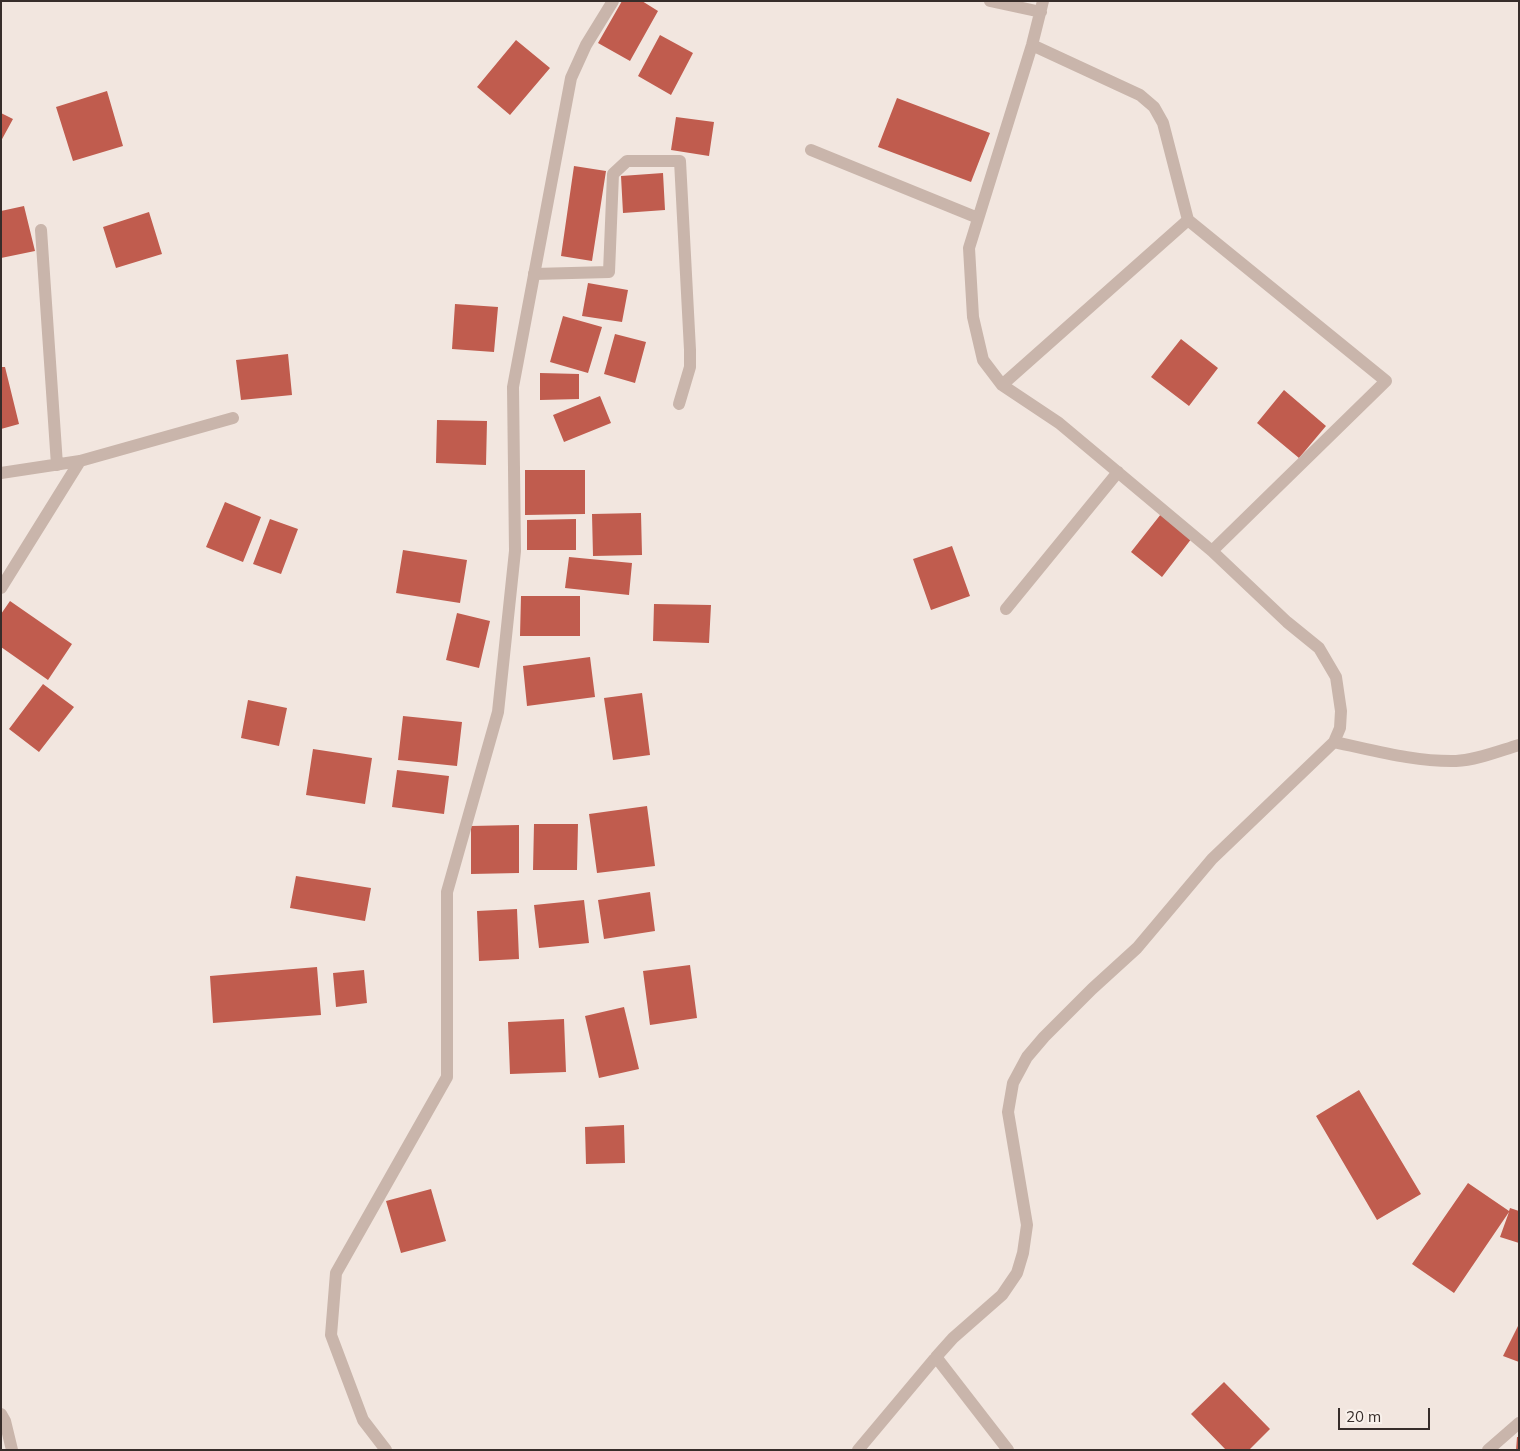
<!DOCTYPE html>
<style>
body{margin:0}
#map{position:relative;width:1520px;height:1451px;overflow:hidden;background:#f2e6df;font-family:Mulish,sans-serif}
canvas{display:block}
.frame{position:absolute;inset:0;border:2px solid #372d2a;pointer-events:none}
.scale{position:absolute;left:1338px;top:1408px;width:92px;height:22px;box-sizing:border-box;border:2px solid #372d2a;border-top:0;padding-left:6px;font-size:15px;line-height:18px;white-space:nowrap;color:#372d2a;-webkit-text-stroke:4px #f9f1eb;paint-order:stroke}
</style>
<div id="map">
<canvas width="1520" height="1451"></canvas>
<div class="frame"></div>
<div class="scale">20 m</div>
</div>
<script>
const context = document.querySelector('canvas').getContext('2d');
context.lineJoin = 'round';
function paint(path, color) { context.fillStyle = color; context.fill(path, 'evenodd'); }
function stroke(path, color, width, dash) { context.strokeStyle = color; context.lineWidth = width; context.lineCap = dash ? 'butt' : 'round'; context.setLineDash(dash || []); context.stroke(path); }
paint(new Path2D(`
 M622 1H642L658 11 630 61 598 43Z
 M660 35 693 53 671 95 638 76Z
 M516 40 550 68 510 115 477 87Z
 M107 91 123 146 73 161 56 107Z
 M897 98 990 133 971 182 878 147Z
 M1 113 13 119 1 141Z
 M676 117 714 122 709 156 671 150Z
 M574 166 606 171 592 261 561 256Z
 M663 173 665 210 623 213 621 176Z
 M24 206 35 251 1 258V211Z
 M149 212 162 254 116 268 103 227Z
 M588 283 628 290 622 322 582 316Z
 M455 304 498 307 494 352 452 349Z
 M563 316 602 327 588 373 550 362Z
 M615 334 646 342 635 383 604 374Z
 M1181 339 1218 368 1189 406 1151 377Z
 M288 354 292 395 241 400 236 360Z
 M1 367H5L19 424 1 429Z
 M540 373 579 374V399L540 400Z
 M1284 390 1326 426 1299 458 1257 423Z
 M600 396 611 423 564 442 553 415Z
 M437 420 487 421 486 465 436 463Z
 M525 470H585V514L525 515Z
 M225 502 261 517 243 562 206 547Z
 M641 513 642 555 593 556 592 514Z
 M1161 514 1192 538 1162 577 1131 552Z
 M270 519 298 529 281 574 253 564Z
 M576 519V550H527V520Z
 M952 546 970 596 931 610 913 559Z
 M403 550 467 560 460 603 396 593Z
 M569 557 632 563 629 595 565 588Z
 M521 596H580V636H520Z
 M10 601 72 644 48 680 1 647V614Z
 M654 604 711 605 709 643 653 641Z
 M457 613 490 621 479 668 446 660Z
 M590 657 595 697 527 706 523 666Z
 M43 684 74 707 39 752 9 729Z
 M642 693 650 755 613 760 604 698Z
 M248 700 287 708 279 746 241 738Z
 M403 716 462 722 457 766 398 760Z
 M313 749 372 758 365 804 306 795Z
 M397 770 449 776 444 814 392 807Z
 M647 806 655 866 597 873 589 814Z
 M534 824H578L577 870H533Z
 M519 825V873L471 874V826Z
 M296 876 371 888 365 921 290 908Z
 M650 892 655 931 604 939 598 900Z
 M584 900 589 943 539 948 534 905Z
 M517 909 519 959 479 961 477 911Z
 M690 965 697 1018 650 1025 643 971Z
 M317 967 321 1015 213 1023 210 976Z
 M364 970 367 1003 336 1007 333 973Z
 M624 1007 639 1069 599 1078 585 1016Z
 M564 1019 566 1072 510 1074 508 1022Z
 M1359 1090 1421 1194 1377 1220 1316 1116Z
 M624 1125 625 1163 586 1164 585 1127Z
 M1468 1183 1509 1211 1510 1208 1519 1211V1243L1500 1237 1509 1212 1454 1293 1412 1264Z
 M431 1189 446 1241 401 1253 386 1201Z
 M1519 1324V1362L1503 1356Z
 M1224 1382 1270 1429 1249 1450H1226L1191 1414Z
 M1517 1437H1519V1450H1516Z`), '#c05c4e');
stroke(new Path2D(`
 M534 274 609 272 613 174 627 161H680L690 350V367L679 404`), '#c9b5ab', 12);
stroke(new Path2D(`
 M990 1 1041 12
 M1032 45 1140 95 1154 107 1163 123 1188 220 1386 381 1212 551
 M811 150 978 218
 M41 230 57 465
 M1002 385 1188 220
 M1 473 80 461 233 418
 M1 588 80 461
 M1006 609 1118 472
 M1334 742C1373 750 1415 762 1456 761 1477 760 1499 751 1519 745
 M936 1357 1008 1450
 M1 1414 5 1421 12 1450
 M386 1450 363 1420 331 1335 336 1273 447 1077V892L498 712 515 551 513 387 571 78 586 45 613 1
 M858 1450 936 1357 953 1338 1002 1295 1017 1273 1023 1253 1027 1225 1008 1112 1013 1083 1027 1057 1044 1037 1092 989 1137 948 1212 859 1334 742 1340 728 1341 711 1336 677 1319 648 1287 622 1212 551 1059 423 1002 385 983 360 973 317 969 248 1032 45 1043 1
 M1488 1450 1519 1423`), '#c9b5ab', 12);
</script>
